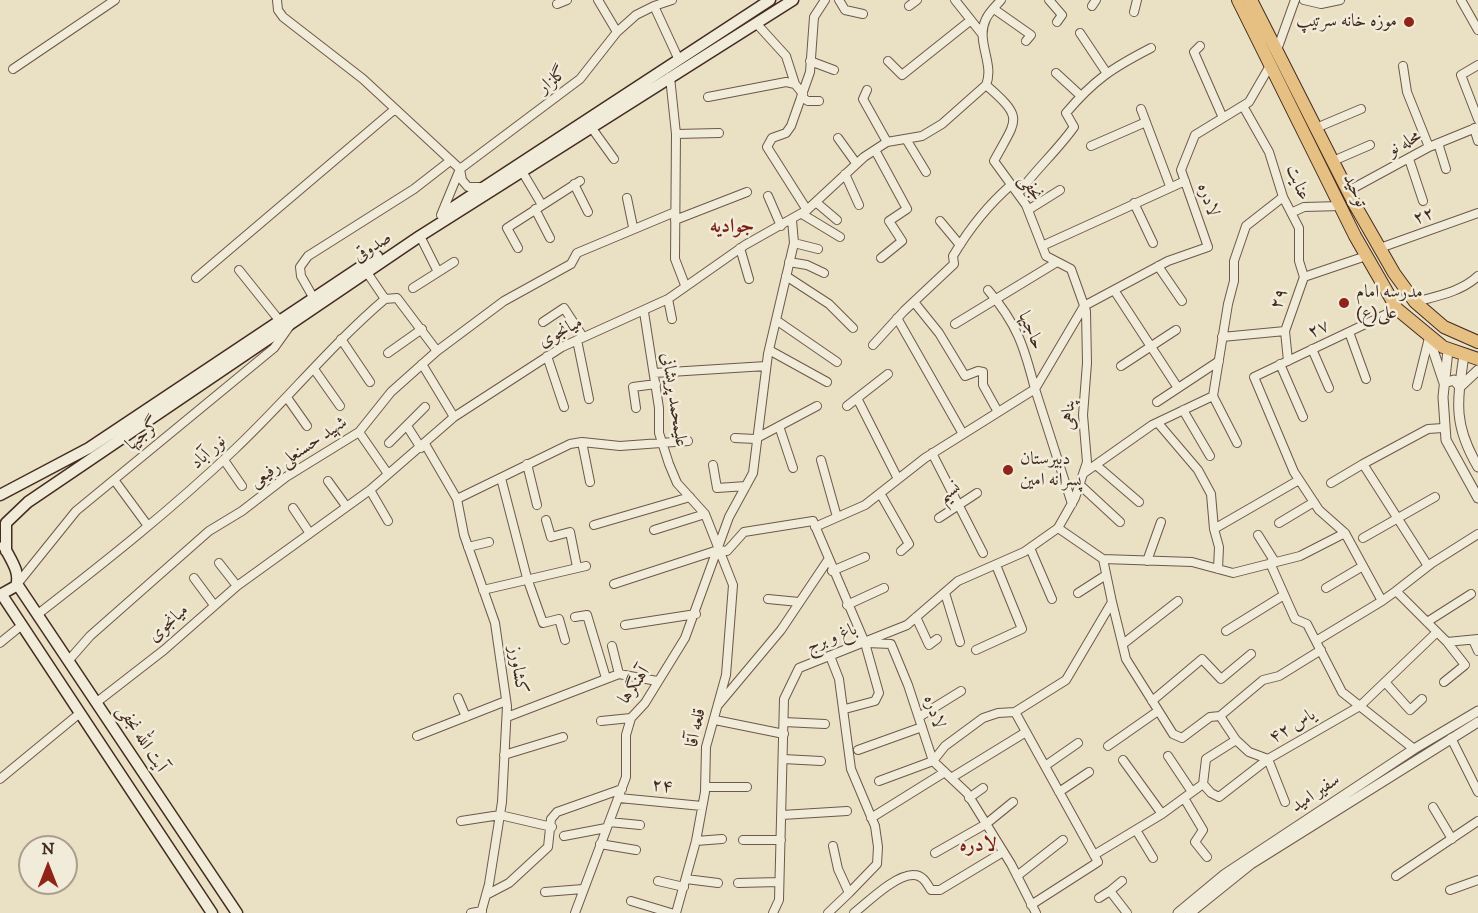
<!DOCTYPE html>
<meta charset="utf-8">
<style>
body{margin:0}
#map{position:relative;width:1478px;height:913px;overflow:hidden;background:#eae0c4;font-family:"IM FELL DW Pica",serif}
canvas{display:block}
.north{position:absolute;left:18px;top:835px;width:60px;height:60px;box-sizing:border-box;background:#f1ebd9;border:2px solid #ab9e8f;border-radius:50%;rotate:0deg;font-size:16px;font-weight:700;line-height:24px;text-align:center;color:#432b20}
.north::after{content:'';display:block;margin:auto;width:21px;height:27px;background:#8f2418;clip-path:polygon(50% 0,100% 100%,50% 72%,0 100%)}
</style>
<div id="map">
<canvas width="1478" height="913"></canvas>
<div class="north">N</div>
</div>
<script>
const context = document.querySelector('canvas').getContext('2d');
context.lineJoin = 'round';
function stroke(path, color, width, dash) { context.strokeStyle = color; context.lineWidth = width; context.lineCap = dash ? 'butt' : 'round'; context.setLineDash(dash || []); context.stroke(path); }
function write(font, color, halo, rows, align = 'center') {
  context.font = font + ' "IM FELL DW Pica",Amiri,serif'; context.lineWidth = 5; context.setLineDash([]); context.textBaseline = 'middle'; context.strokeStyle = halo; context.fillStyle = color; for (const [text, x, y, turn = 0] of rows) {
    context.save(); context.translate(x, y); context.rotate((+turn || 0) * Math.PI / 180); context.textAlign = isNaN(turn) ? turn : align; if (halo) context.strokeText(text, 0, 0); context.fillText(text, 0, 0); context.restore();
  }
}
const minor = new Path2D(`
 M277 0 278 10 283 17 363 79 460 169 462 180 468 187H481
 M598 0 617 32
 M672 0 654 6 678 58
 M839 0 845 10 863 14
 M955 0 982 34
 M1049 0 1062 15 1057 22
 M1304 0 1321 4 1340 0
 M1461 0 1478 30
 M557 4 567 0
 M909 6 917 0
 M1092 6 1096 0
 M994 9 1031 35 1026 41
 M1134 12 1137 0
 M756 23 786 56 795 84
 M1080 33 1106 72
 M1200 46 1194 52 1223 118
 M1277 50 1295 0
 M810 61 834 70
 M888 61 902 75 971 20
 M1478 65 1461 75 1478 119
 M1403 66 1407 92 1429 147
 M13 69 115 0
 M1056 73 1081 96
 M670 77 676 134 675 259 685 285
 M986 85C1025 119 1017 118 994 161L1026 205 1046 256 1071 269 1086 311 1087 363 1083 415 1087 462 1075 498 1058 528 1103 559 1112 602 1066 680 1015 712 1098 862 1031 905
 M867 90 863 99 887 142
 M708 97 786 82 795 84 803 94
 M801 97 808 101H819
 M1243 106 1269 152 1283 197 1299 228V261L1304 277
 M1141 109 1170 186
 M591 127 614 159
 M1316 128 1361 109
 M1474 128 1478 141
 M676 134 719 133
 M838 138 856 163
 M906 139 926 172
 M1438 143 1446 169
 M1091 146 1146 122
 M875 150 907 209 889 221 902 241 881 258
 M1409 159 1423 201
 M1333 161 1370 145
 M523 173 542 205
 M845 174 859 205
 M574 184 588 212
 M1348 191 1429 147 1478 127
 M1018 194C1035 170 1057 151 1074 127L1066 113C1094 80 1112 68 1151 48
 M768 196 781 226
 M627 198 633 227
 M817 203 837 220
 M1134 203 1153 243
 M535 209 550 238
 M807 210 767 147 772 138 786 133 791 126 810 72 814 17 825 0
 M1028 210 1060 190
 M1293 212 1304 207 1341 206
 M802 214 840 237
 M441 215 460 169 580 79 617 32 636 15 654 6
 M675 220 747 192
 M940 221 960 245
 M420 236 438 272
 M794 243 818 249
 M1042 246 1185 181
 M518 248 507 228 580 181
 M740 248 749 279
 M1380 248 1478 213
 M789 262 807 265 824 273
 M1158 266 1182 301
 M239 270 279 320
 M366 271 385 299 397 298 437 351
 M786 276 829 304 853 328
 M196 278 395 109
 M413 288 454 262
 M988 290C1017 324 1024 346 1035 389
 M1114 290 1178 388
 M313 297 301 276 300 267 308 256 414 189 450 161
 M668 299 672 319
 M914 302 939 333 965 376 978 371 983 372V385L998 412
 M1415 302C1437 296 1461 292 1478 276
 M1084 306 1168 261 1208 247 1181 170 1195 135 1249 102 1271 64
 M644 312 659 408V433L669 464 677 483 705 514 733 585 726 675 706 747 705 792 696 841 676 913
 M897 318 963 434
 M776 320 837 362
 M543 322 564 308 583 337
 M955 324 1057 262
 M1349 332 1366 379
 M1222 337 1285 331
 M341 339 370 382
 M577 340 589 399
 M873 345 904 311 954 264 953 256C969 229 988 205 1011 185
 M1312 349 1329 388
 M769 350 827 382
 M388 353 422 329
 M547 356 564 407
 M1288 361 1285 331 1304 277 1366 256
 M422 364 454 417
 M1280 364 1303 417
 M1121 366 1176 330
 M314 369 340 406
 M654 373 766 366
 M1417 386 1429 338
 M1035 389 1084 306
 M857 398 898 479
 M288 399 307 426
 M1157 402 1219 361
 M847 406 888 374
 M636 408 633 387 656 384
 M1183 410 1210 456
 M1158 423 1198 470 1211 494 1214 529 1219 547 1218 569
 M407 426 421 448
 M779 426 793 468
 M359 432 388 474
 M735 438 755 439 817 406
 M582 442 590 482
 M389 443 425 407
 M1237 443 1213 396 1228 304 1234 281V261L1246 226 1283 197
 M425 444 457 499 464 535 495 623 507 706 502 802 489 884 481 913
 M932 453 983 553
 M224 460 242 486
 M821 460 837 517
 M527 464 537 505
 M713 465 717 488 746 486
 M1096 465 1139 502
 M1084 473 1152 425 1213 396
 M501 478 527 578 543 623 559 619 565 640
 M115 481 148 526
 M328 481 346 506
 M1331 483 1363 464
 M1080 485 1120 522
 M370 490 388 521
 M880 493 909 544 901 551
 M457 499 570 444 582 442 620 446 688 441
 M293 508 309 532
 M939 518 977 493
 M546 520 551 537 570 532 577 567
 M1279 523 1314 502
 M594 525 690 497
 M815 527 865 505 925 458 1035 389 1072 504
 M1214 529 1299 480
 M654 530 705 514
 M1345 533 1382 601 1396 591 1447 642 1478 639
 M1258 535 1275 562
 M1363 538 1435 497
 M468 547 489 542
 M1030 548 1052 599
 M718 550 727 551 744 532 813 521 865 643 879 693 875 701 845 709
 M1103 559 1192 562 1233 573 1300 556 1345 533 1319 510 1294 472 1254 377 1397 309
 M1147 561 1161 522
 M219 563 237 586
 M1270 563 1295 619 1307 624 1342 692 1414 749
 M1428 566 1363 464 1428 429 1443 428
 M832 571 865 557
 M194 578 214 605
 M18 583 76 511 274 348 289 327
 M614 584 718 550
 M1326 588 1363 566
 M483 590 586 566
 M1396 591 1432 563 1478 534
 M945 593 960 642
 M1078 593 1106 575
 M768 599 799 602
 M1112 602 1126 659 1173 734 1182 738 1210 717 1220 716 1236 740
 M847 605 884 588
 M38 614C105 562 172 509 234 450 286 401 331 345 385 299
 M575 617 587 615 606 678
 M916 617 929 645 937 639
 M1427 622 1471 594
 M625 625 696 614
 M1226 631 1284 595
 M1473 640 1478 651
 M1316 641 1382 601
 M0 643 22 625
 M866 643 891 644 908 685 933 761 967 793 1011 864 1036 913
 M1123 644 1178 601
 M612 646 619 674
 M976 650 1022 629 996 565
 M830 656 839 679 851 769 875 826 878 847 877 864 849 893 838 869 833 846
 M69 660 90 636 209 531 242 511 286 477 359 432 391 392 437 351 504 301 571 264 577 253 675 212
 M1385 682 1410 710 1422 699
 M1444 682 1465 665 1447 642
 M458 698 466 717
 M1152 701 1202 659 1221 679 1251 654
 M97 702 164 650 237 586 370 490 454 417 562 347 668 299 745 245 807 210 864 157 887 142 922 136 942 124 986 85C995 64 975 41 986 19 989 12 996 6 1001 0
 M719 704 781 630 828 560
 M1220 716 1263 680 1279 676 1321 650
 M507 717 619 674 657 681
 M919 717 961 691
 M715 720 784 734
 M601 721 631 718
 M784 722 825 724
 M417 736 506 701
 M1451 738 1478 792
 M1108 746 1158 711
 M858 750 922 727
 M504 755 563 737
 M1168 756 1192 792
 M783 759 821 761
 M1123 760 1162 814
 M1045 766 1078 743
 M951 778 1026 732
 M0 779 80 713
 M879 781 933 761 945 746 983 718 998 713 1015 712
 M1203 784 1211 793 1219 797 1268 759 1285 802
 M705 787H747
 M1059 792 1089 772
 M619 798 702 806
 M969 798 983 788
 M1184 798 1203 830 1195 842 1207 857
 M1433 807 1452 839
 M782 815 847 811
 M871 818 945 772
 M461 821 500 815 552 827
 M609 822 640 825
 M1136 830 1153 858
 M564 836 606 828
 M743 840H781
 M696 841 722 839
 M600 844 636 850
 M935 853 986 824 1013 802
 M1094 855 1162 814 1203 784 1206 759 1236 740 1249 752 1268 759 1360 706 1437 632
 M1017 876 1063 840
 M1396 876 1478 821
 M686 879 718 883
 M658 881 684 887
 M1122 881 1110 891 1127 913
 M738 883 779 882
 M1450 890 1478 880
 M545 892 583 889
 M486 895 509 883 548 847 551 819 557 812 622 789
 M1099 898 1110 891
 M631 901 671 913
 M471 913 482 911
 M575 913 626 777V735L631 718 645 703 685 638 729 517 753 473 768 354 794 243 792 220
 M773 913 779 900 784 699 799 668 907 625 958 581 1024 552 1058 528
 M828 913 849 893
 M854 913C868 902 896 874 914 875 923 875 927 884 931 890H940L1003 852`);
const tertiary = new Path2D(`
 M1429 338 1444 383 1454 380 1460 387 1478 370
 M1448 350 1443 397 1446 440 1478 498
 M1464 355C1457 403 1453 424 1478 467
 M1178 913 1225 874 1414 749 1478 711
 M1190 913 1251 864 1478 722`);
const secondary = new Path2D(`
 M449 210 770 0
 M0 495 89 448 377 256
 M6 551V523L28 502 420 236 793 0
 M17 584 237 913
 M0 595 16 586C21 572 10 559 4 546
 M2 595 212 913`);
const primary = new Path2D(`
 M1238 0 1355 236 1397 309 1443 347 1478 359
 M1251 0 1355 205 1394 273 1415 302 1444 327 1478 342`);
stroke(minor, '#6d5849', 10);
stroke(tertiary, '#6d5849', 11);
stroke(secondary, '#432b20', 13);
stroke(primary, '#432b20', 14);
stroke(minor, '#f1ebd9', 8);
stroke(tertiary, '#f1ebd9', 9);
stroke(secondary, '#f1ebd9', 10);
stroke(primary, '#e5c082', 12);
for (const [x, y, r, color] of [
 [1409,22,6,"#8f2418"],
 [1344,303,6,"#8f2418"],
 [1008,470,6,"#8f2418"]
]) { const dot = new Path2D(); dot.arc(x, y, r, 0, 2 * Math.PI); context.fillStyle = color; context.fill(dot); stroke(dot, '#f1ebd9', 2); }
write('18px', '#432b20', '#f1ebd9', [
 ["موزه خانه سرتیپ",1397,22,"right"],
 ["مدرسه امام",1356,293],
 ["علی(ع)",1356,314],
 ["دبیرستان",1020,460],
 ["پسرانه امین",1020,481]
], 'left');
write('18px', '#432b20', '#f1ebd9', [
 ["گلزار",553,81,-39],
 ["محله نو",1405,144,-28],
 ["عنایت",1297,183,68],
 ["نجفی",1030,188,57],
 ["توحید",1354,191,65],
 ["لادره",1207,200,71],
 ["۲۲",1424,217,-20],
 ["صدوقی",373,248,-33],
 ["۲۹",1280,299,-71],
 ["۲۷",1319,330,-25],
 ["حاجیها",1030,331,66],
 ["میانجوی",561,333,-28],
 ["علیمحمد پریشانی",673,400,81],
 ["پناهی",1070,415,-91],
 ["گرجیها",144,435,-41],
 ["نور آباد",209,453,-43],
 ["شهید حسنعلی رفیعی",299,453,-34],
 ["نسیم",950,493,-34],
 ["میانجوی",169,624,-42],
 ["باغ و برج",832,639,-21],
 ["کشاورز",517,670,81],
 ["آهنگرها",635,686,-55],
 ["لادره",933,712,72],
 ["یاس ۴۲",1293,727,-31],
 ["قلعه آقا",697,728,-78],
 ["آیت الله نجفی",141,739,57],
 ["۲۴",662,787,6],
 ["سفیر امید",1316,794,-34]
]);
write('bold 20px', '#7a1f14', '#f1ebd9', [
 ["جوادیه",732,228],
 ["لادره",978,847]
]);
</script>
